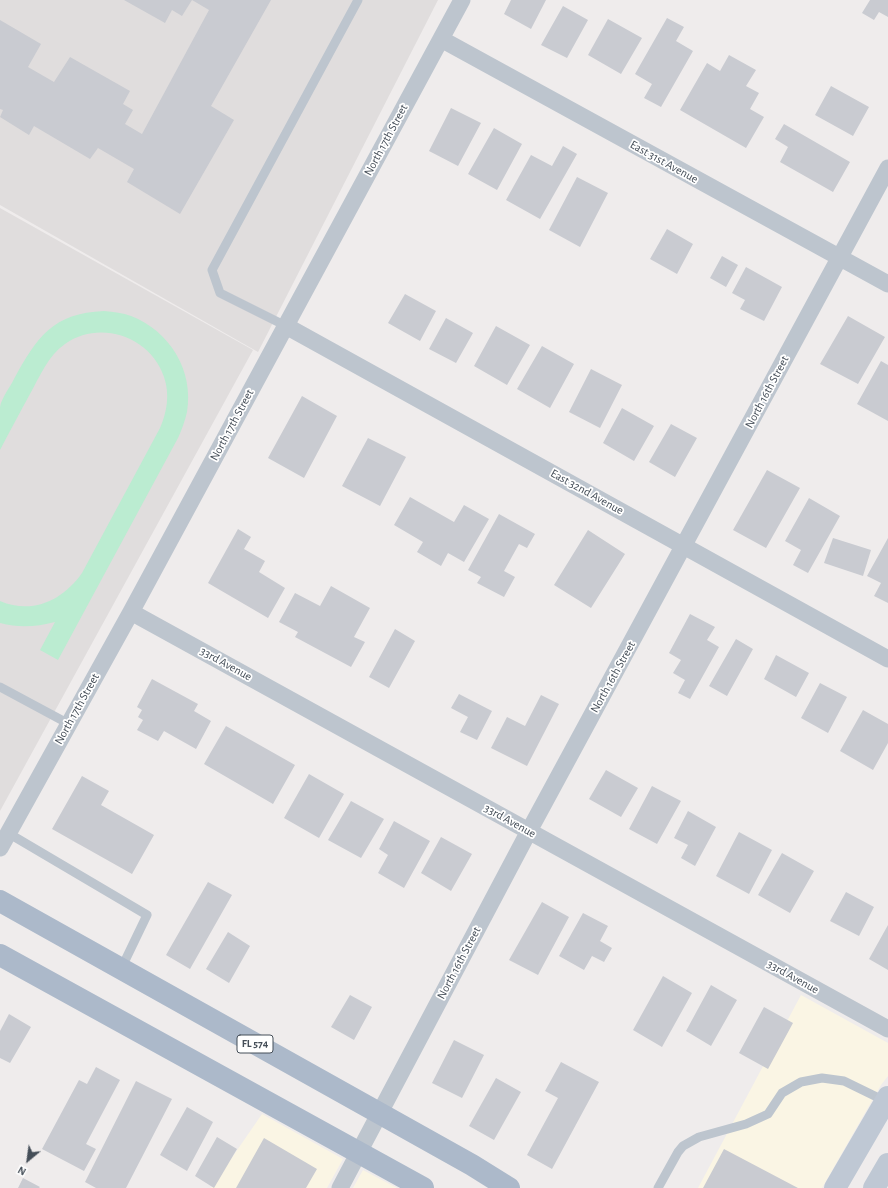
<!DOCTYPE html>
<style>
body{margin:0}
#map{position:relative;width:888px;height:1188px;overflow:hidden;background:#efecec;font-family:"Alegreya Sans",sans-serif}
canvas{display:block}
.north{position:absolute;left:8px;top:1140px;width:40px;height:40px;-webkit-text-stroke:3px #fff;paint-order:stroke;rotate:209deg;font-size:11px;font-weight:700;line-height:16px;text-align:center;color:#454e58}
.north::after{content:'';display:block;margin:auto;width:14px;height:18px;background:#454e58;clip-path:polygon(50% 0,100% 100%,50% 72%,0 100%)}
</style>
<div id="map">
<canvas width="888" height="1188"></canvas>
<div class="north">N</div>
</div>
<script>
const context = document.querySelector('canvas').getContext('2d');
context.lineJoin = 'round';
function paint(path, color) { context.fillStyle = color; context.fill(path, 'evenodd'); }
function stroke(path, color, width, dash) { context.strokeStyle = color; context.lineWidth = width; context.lineCap = dash ? 'butt' : 'round'; context.setLineDash(dash || []); context.stroke(path); }
function write(font, color, halo, rows, align = 'center') {
  context.font = font + ' "Alegreya Sans",sans-serif'; context.lineWidth = 3.5; context.setLineDash([]); context.textBaseline = 'middle'; context.strokeStyle = halo; context.fillStyle = color; for (const [text, x, y, turn = 0] of rows) {
    context.save(); context.translate(x, y); context.rotate((+turn || 0) * Math.PI / 180); context.textAlign = isNaN(turn) ? turn : align; if (halo) context.strokeText(text, 0, 0); context.fillText(text, 0, 0); context.restore();
  }
}
paint(new Path2D(`
 M801 995 888 1043V1076L881 1085 822 1188H698Z
 M262 1114 343 1159 327 1188H211Z
 M363 1170 397 1188H353Z`), '#faf5e4');
paint(new Path2D(`
 M0 0H438L258 352 0 205Z
 M0 208 253 350 0 811Z`), '#e0dddd');
paint(new Path2D(`
 M104 311C114 312 123 313 131 316 170 331 194 371 187 412 185 421 182 429 178 438L58 660 40 650 55 622C36 627 19 628 0 623V601C33 615 63 600 82 573L160 428C167 412 170 394 164 377 151 337 100 319 65 344 48 356 40 376 30 394 20 412 10 431 0 450 0 437 0 420 0 407 1 399 10 387 14 379 37 337 53 313 104 311Z`), '#bbecd1');
paint(new Path2D(`
 M124 0H271L211 106 234 120 180 214 127 182 134 169 98 148 90 159 34 126 29 135 0 117 3 110 0 109V20L41 44 28 67 54 82 70 57 130 91 123 104 133 110 125 124 142 134 209 10 192 0 182 16 172 10 165 23Z
 M511 0H546L531 29 504 14Z
 M870 0H888V17L879 12 874 20 862 13Z
 M563 6 588 20 567 58 541 45Z
 M667 18 684 27 676 41 693 51 661 107 644 98 652 84 635 74Z
 M608 19 642 38 621 74 588 55Z
 M729 55 756 70 746 86 759 93 750 109 764 117 746 148 680 110 707 63 720 71Z
 M831 86 869 107 853 136 815 115Z
 M451 108 481 123 458 166 429 151Z
 M784 124 850 162 833 192 780 162 788 147 775 139Z
 M494 128 522 144 497 190 468 174Z
 M563 146 577 154 540 219 506 200 531 155 552 166Z
 M577 177 608 193 580 247 549 230Z
 M667 229 693 244 677 274 650 259Z
 M722 256 738 265 726 287 710 278Z
 M746 267 782 287 764 321 740 309 745 300 732 293Z
 M405 294 436 311 420 341 388 323Z
 M848 316 885 337 858 384 820 364Z
 M446 318 473 333 456 363 429 349Z
 M496 326 530 345 507 385 474 366Z
 M542 346 574 364 550 408 517 389Z
 M881 361 888 365V421L857 404Z
 M591 369 622 385 600 428 569 412Z
 M302 396 337 416 304 478 268 458Z
 M622 408 654 426 634 461 603 443Z
 M671 424 697 438 675 477 649 462Z
 M368 438 406 457 380 506 342 486Z
 M767 470 800 488 766 548 733 530Z
 M410 497 454 522 464 505 489 519 464 562 448 553 441 566 417 552 423 542 394 525Z
 M809 498 840 516 808 573 793 565 801 550 785 541Z
 M499 514 535 534 527 548 519 544 504 571 515 577 504 597 477 583 481 577 468 570Z
 M238 529 251 537 244 549 265 561 259 572 285 588 268 618 208 583Z
 M588 530 625 554 591 608 554 585Z
 M833 538 871 550 863 576 824 563Z
 M888 538V603L874 596 881 583 867 576Z
 M331 586 370 608 354 637 365 642 351 667 295 637 298 632 279 622 295 593 320 606Z
 M690 614 715 627 707 640 719 647 690 699 678 693 685 680 673 673 681 660 669 653Z
 M395 629 415 641 389 688 369 677Z
 M736 639 753 649 727 696 709 686Z
 M776 655 809 673 796 697 764 679Z
 M152 679 198 704 194 711 211 721 196 749 164 731 158 741 137 730 143 720 138 717 142 710 137 707Z
 M820 683 847 697 828 733 801 718Z
 M459 694 492 711 477 740 460 732 468 717 451 708Z
 M541 695 559 704 527 766 491 748 507 717 525 726Z
 M863 710 888 724V743L873 770 840 751Z
 M226 726 295 765 273 804 204 764Z
 M606 770 638 788 621 817 589 799Z
 M309 774 344 794 319 838 284 818Z
 M82 776 109 791 101 805 154 835 132 874 52 829Z
 M652 786 681 801 657 844 629 829Z
 M351 801 384 819 361 858 328 840Z
 M688 811 716 827 695 866 681 858 688 845 674 838Z
 M394 821 430 841 404 888 378 873 388 855 379 849Z
 M739 832 772 850 749 894 716 876Z
 M441 837 472 854 451 891 421 873Z
 M782 853 814 871 790 913 758 895Z
 M208 882 232 895 190 969 166 955Z
 M846 892 874 907 859 936 830 921Z
 M542 902 569 917 538 975 509 960Z
 M583 913 608 926 600 941 612 948 604 962 592 956 584 970 559 956Z
 M888 925V970L869 959Z
 M228 932 250 946 229 983 206 969Z
 M663 976 692 993 662 1047 633 1030Z
 M711 985 737 1000 711 1046 686 1031Z
 M350 995 372 1007 354 1040 331 1027Z
 M764 1007 793 1023 768 1069 739 1053Z
 M9 1014 31 1027 10 1063 0 1058V1031Z
 M454 1040 484 1055 462 1098 432 1083Z
 M561 1062 599 1082 552 1169 527 1155 558 1098 545 1091Z
 M96 1067 120 1080 86 1144 96 1149 84 1171 42 1149 79 1080 87 1084Z
 M496 1078 521 1092 494 1140 469 1126Z
 M136 1081 172 1099 126 1188H96L85 1182Z
 M187 1107 213 1122 187 1171 160 1155Z
 M217 1137 237 1149 214 1188 195 1176Z
 M264 1138 317 1169 306 1188H236Z
 M724 1149 798 1188H703Z
 M23 1178 40 1187 39 1188H18Z`), '#c9cbd1');
stroke(new Path2D(`
 M286 326 220 293 212 270 358 0
 M0 687 69 724
 M8 833 147 915 121 969
 M658 1188 678 1152 683 1146 699 1137 746 1124 768 1114 782 1093 801 1082 822 1078 844 1081 885 1101`), '#bdc5ce', 9);
stroke(new Path2D(`
 M441 39 888 284
 M286 326 888 659
 M131 612 888 1029
 M0 848 131 612 462 0
 M340 1188 529 831 888 168`), '#bdc5ce', 17);
stroke(new Path2D(`
 M835 1188 888 1097
 M874 1188 888 1164`), '#bfc8d4', 22);
stroke(new Path2D(`
 M0 901 472 1165 509 1188
 M0 955 423 1188`), '#acb9ca', 22);
for (const [x, y, w] of [
 [255,1044,36]
]) { const box = new Path2D(); box.roundRect(x - w / 2, y - 9, w, 18, 3); context.fillStyle = '#fff'; context.fill(box); stroke(box, '#454e58', 1); }
write('bold 11px', '#454e58', null, [
 ["FL 574",255,1044]
]);
write('12px', '#454e58', '#fff', [
 ["North 17th Street",386,140,-62],
 ["East 31st Avenue",664,162,29],
 ["North 16th Street",767,392,-62],
 ["North 17th Street",232,425,-62],
 ["East 32nd Avenue",587,492,29],
 ["33rd Avenue",226,664,29],
 ["North 16th Street",613,677,-61],
 ["North 17th Street",77,709,-61],
 ["33rd Avenue",510,821,29],
 ["North 16th Street",459,963,-62],
 ["33rd Avenue",793,977,29]
]);
</script>
